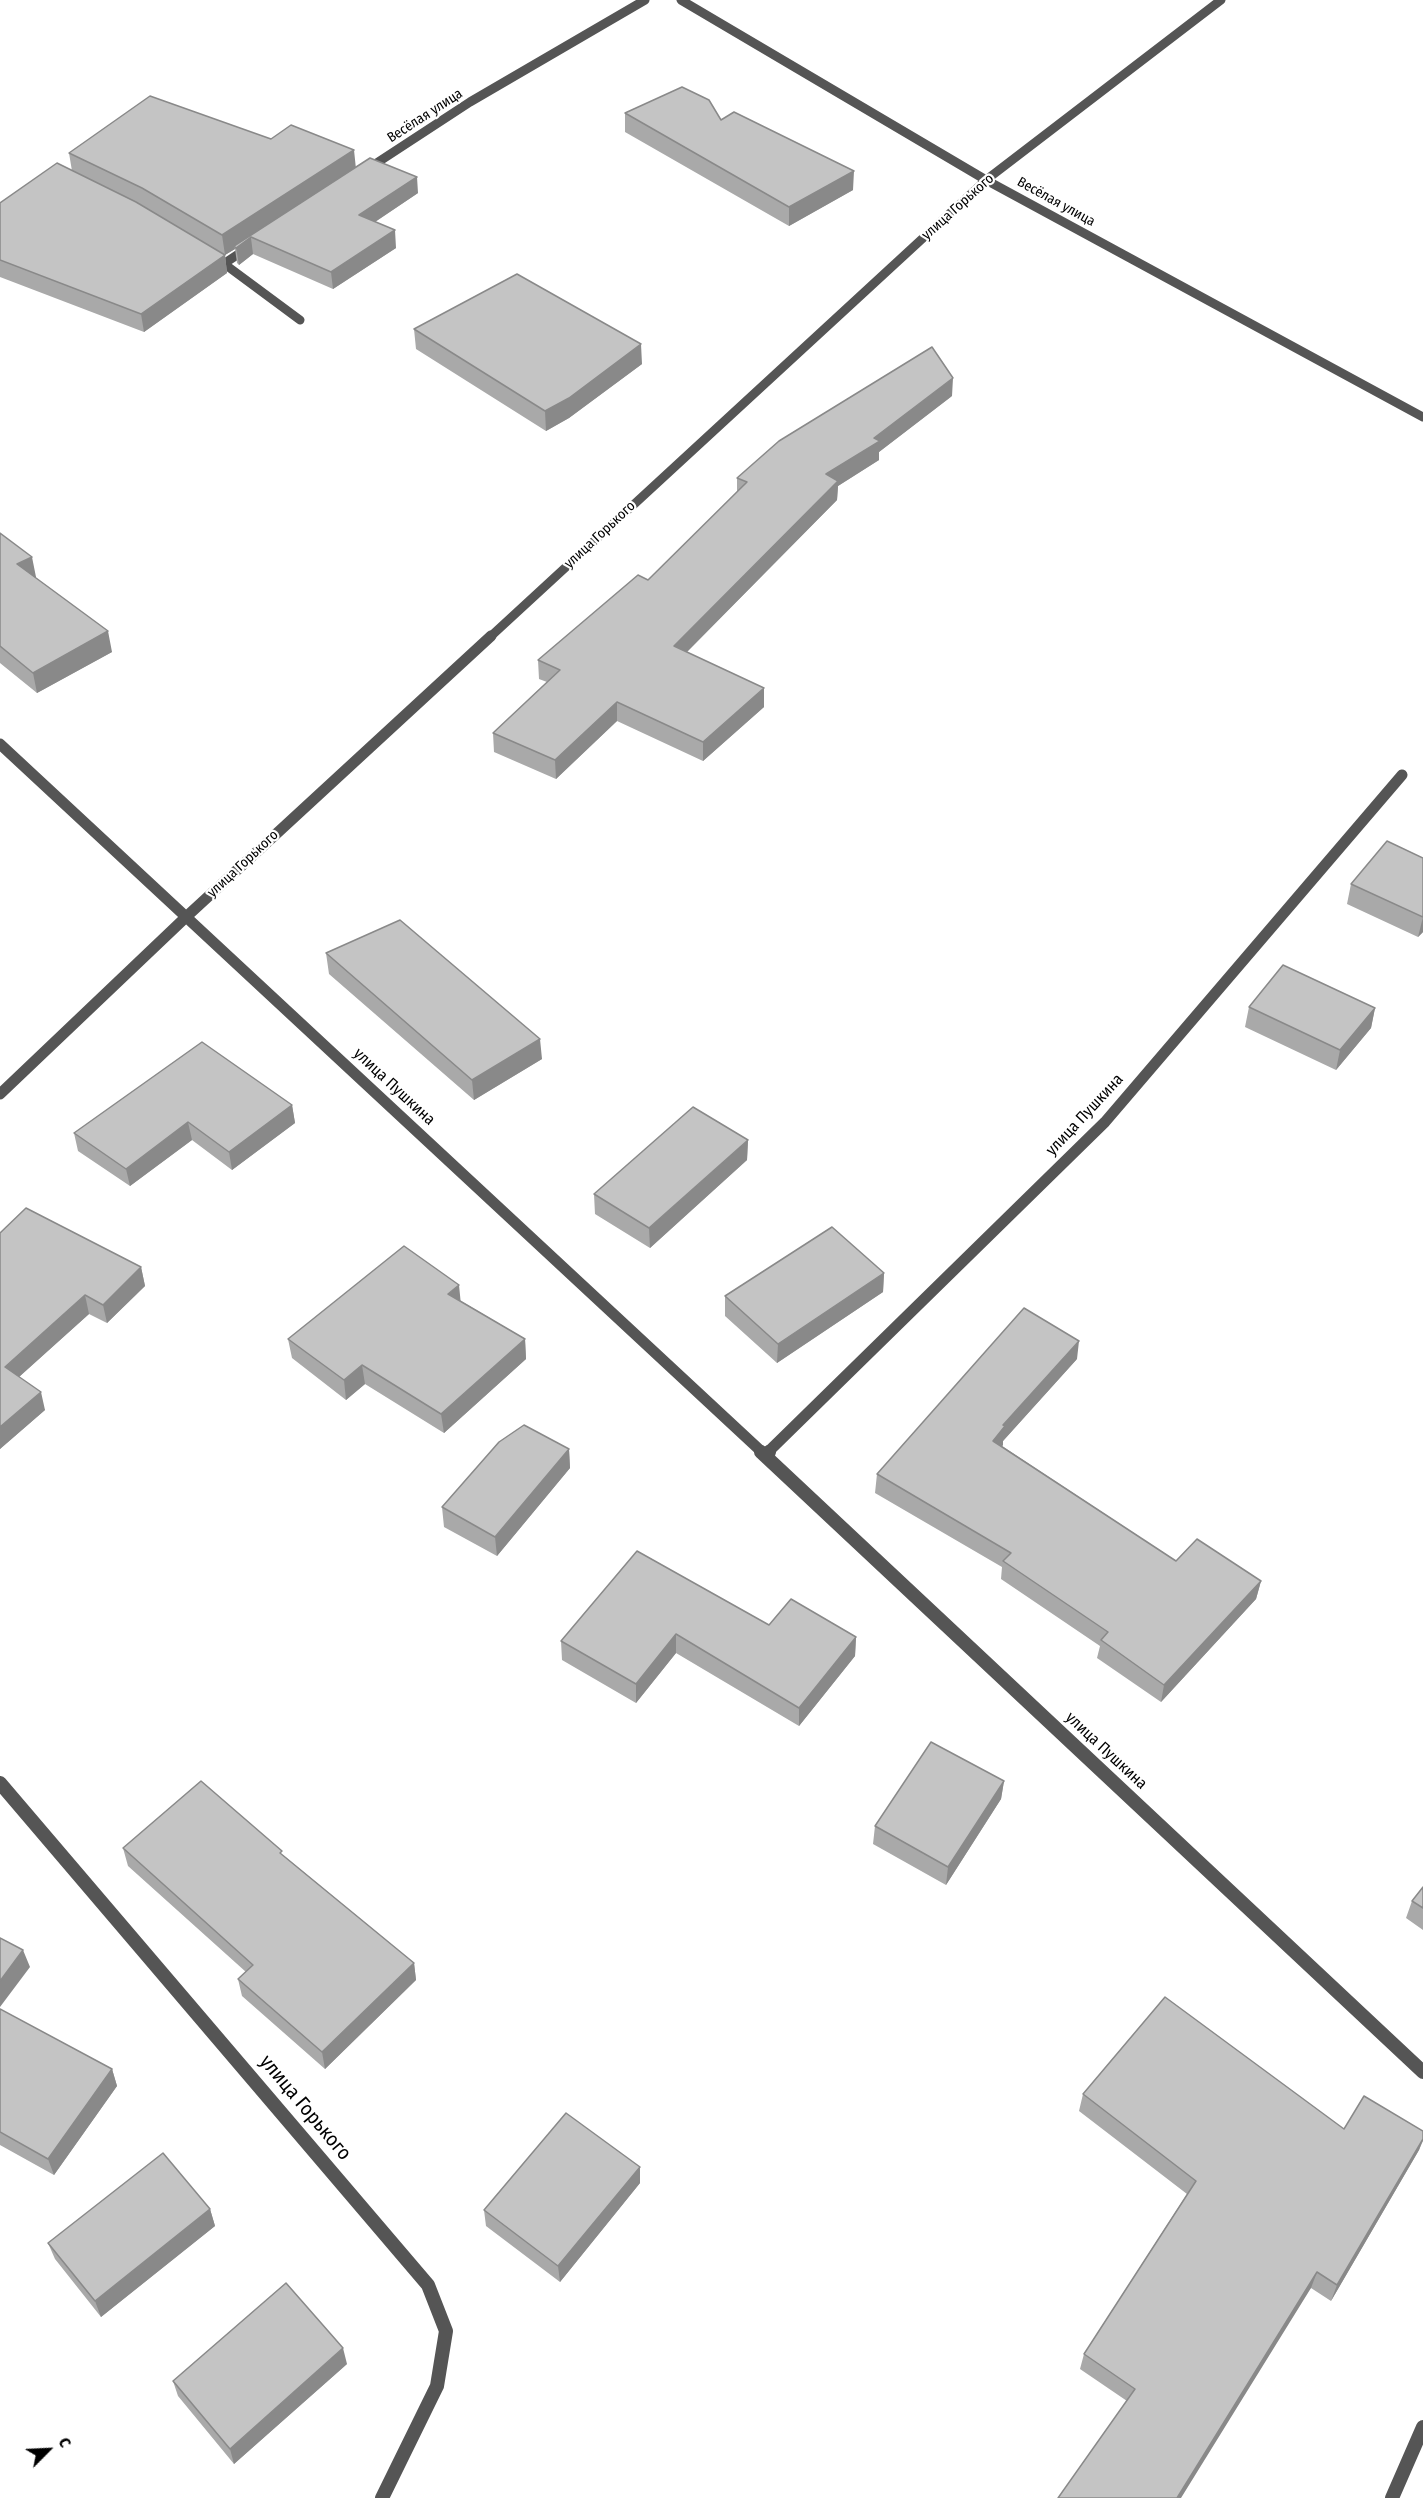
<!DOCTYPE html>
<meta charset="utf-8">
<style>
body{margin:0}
#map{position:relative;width:1423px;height:2498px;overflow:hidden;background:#fff;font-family:"Fira Sans Condensed",sans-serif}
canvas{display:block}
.north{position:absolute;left:18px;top:2420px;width:60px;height:60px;-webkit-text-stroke:4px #fff;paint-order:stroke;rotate:66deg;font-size:16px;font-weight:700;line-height:24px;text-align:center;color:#000}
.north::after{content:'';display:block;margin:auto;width:21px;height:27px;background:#000;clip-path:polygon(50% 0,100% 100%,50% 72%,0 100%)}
</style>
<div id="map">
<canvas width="1423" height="2498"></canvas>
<div class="north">С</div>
</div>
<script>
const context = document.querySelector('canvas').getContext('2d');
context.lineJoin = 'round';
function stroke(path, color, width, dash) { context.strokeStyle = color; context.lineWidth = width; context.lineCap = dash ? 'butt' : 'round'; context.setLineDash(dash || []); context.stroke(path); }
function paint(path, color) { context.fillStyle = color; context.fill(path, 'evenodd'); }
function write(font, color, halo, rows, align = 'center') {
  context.font = font + ' "Fira Sans Condensed",sans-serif'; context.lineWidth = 4.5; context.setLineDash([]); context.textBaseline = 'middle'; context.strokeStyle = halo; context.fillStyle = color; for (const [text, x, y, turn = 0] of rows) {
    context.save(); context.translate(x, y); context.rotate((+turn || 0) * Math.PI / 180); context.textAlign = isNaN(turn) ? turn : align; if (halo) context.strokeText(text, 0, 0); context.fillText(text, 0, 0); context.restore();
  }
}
stroke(new Path2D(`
 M681 0 986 180 1423 417
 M366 170 470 102 645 0
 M219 260 300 320
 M225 263 249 247
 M490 637 986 180 1221 0`), '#555', 9);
stroke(new Path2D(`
 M0 744 763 1453
 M0 1094 186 917 491 636
 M767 1453 1105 1122 1402 775`), '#555', 11);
stroke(new Path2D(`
 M761 1452 1423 2072
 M765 1455 769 1452
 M0 1783 428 2285 446 2331 437 2386 382 2498
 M1392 2498 1423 2427`), '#555', 14);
paint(new Path2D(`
 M625 113 721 120 853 190 789 226 625 132Z
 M271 139 356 167 418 193 375 222 396 248 333 289 253 254 239 265 237 263 235 249 225 255 227 273 144 332 0 277V203L72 171 69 153Z
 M414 329 642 364 569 418 546 431 416 349Z
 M952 396 879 452V460L838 486 837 500 687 652 764 707 703 761 617 721 556 779 494 752 493 733 547 682 539 679 538 660 648 580 737 493V478Z
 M0 533 36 577H35L112 652 37 693 0 663Z
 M1423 858V932L1418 937 1347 904 1351 884Z
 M326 953 542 1059 474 1100 329 974Z
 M1249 1007 1375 1008 1371 1028 1336 1070 1245 1027Z
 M292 1105 295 1123 232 1170 192 1140 130 1186 78 1151 74 1133Z
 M748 1140 747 1160 650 1248 595 1214 594 1194Z
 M0 1233 141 1267 145 1286 107 1323 89 1314 19 1377 45 1410 0 1449Z
 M884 1273 883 1292 777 1363 725 1316V1296Z
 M461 1301 525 1339 526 1359 444 1433 365 1384 346 1400 292 1358 288 1339Z
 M1077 1359 1003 1441V1445L1002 1446 1176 1561 1261 1581 1256 1599 1161 1702 1097 1658 1100 1646 1001 1579 1002 1567 875 1493 877 1474Z
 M569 1449 570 1468 497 1556 444 1527 442 1507Z
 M769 1625 856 1637 855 1656 799 1726 676 1653 636 1703 562 1660 561 1641Z
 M1004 1781 1001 1799 946 1885 873 1844 875 1826Z
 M123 1848 283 1855 414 1963 416 1980 325 2069 242 1996 238 1979 246 1972 128 1866Z
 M1423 1887V1930L1406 1918 1412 1901Z
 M0 2009 112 2069 117 2086 54 2175 0 2145Z
 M1083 2094 1344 2129 1423 2131V2141L1419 2150 1331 2301 1311 2288 1127 2401 1080 2369 1084 2354 1187 2194 1079 2111Z
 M640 2167V2183L560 2282 486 2226 484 2210Z
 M210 2209 215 2226 101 2317 55 2259 48 2243Z
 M347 2364 234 2464 178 2396 173 2381Z`), '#a9a9a9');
paint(new Path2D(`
 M354 150 356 169 251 238 253 254 239 265 236 248 234 246 235 249 225 255 222 235Z
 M854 171 853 190 789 226V207Z
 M417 177 418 193 360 232 359 215Z
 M395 230 396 248 333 289 331 272Z
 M225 255 227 273 144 332 141 314Z
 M641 344 642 364 569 418 546 431 545 411Z
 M953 378 952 396 879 452V460L838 486 837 500 674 665V646L826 474Z
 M32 557 36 577 21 584 17 564Z
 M108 631 112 652 37 693 33 673Z
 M764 688V707L703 761V742Z
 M617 702V721L556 779 555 760Z
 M1423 917V932L1418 937Z
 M1375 1008 1371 1028 1336 1070 1340 1050Z
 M540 1039 542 1059 474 1100 472 1080Z
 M292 1105 295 1123 232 1170 229 1152Z
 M188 1122 192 1140 130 1186 126 1169Z
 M748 1140 747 1160 650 1248 649 1228Z
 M141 1267 145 1286 107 1323 103 1305Z
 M884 1273 883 1292 777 1363 778 1344Z
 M459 1285 461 1305 448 1294Z
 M85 1295 89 1314 10 1385 5 1367Z
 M525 1339 526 1359 444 1433 441 1414Z
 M1079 1341 1077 1359 1003 1441V1445L991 1459 993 1441 1003 1425Z
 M362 1365 365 1384 346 1400 344 1380Z
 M41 1392 45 1410 0 1449V1427Z
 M569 1449 570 1468 497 1556 495 1537Z
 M1261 1581 1256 1599 1161 1702 1164 1685Z
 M676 1634V1653L636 1703V1684Z
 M856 1637 855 1656 799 1726V1708Z
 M1004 1781 1001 1799 946 1885 948 1867Z
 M23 1950 30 1967 0 2007V1981Z
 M414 1963 416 1980 325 2069 322 2052Z
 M112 2069 117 2086 54 2175 48 2159Z
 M1423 2139 1419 2150 1331 2301 1337 2285Z
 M640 2167V2183L560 2282 558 2266Z
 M210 2209 215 2226 101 2317 95 2301Z
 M1317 2272 1311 2288 1181 2498H1177Z
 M343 2348 347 2364 234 2464 230 2449Z`), '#898989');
const building = new Path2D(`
 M682 87 709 100 721 120 734 112 854 171 789 207 625 113Z
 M150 96 271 139 291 125 354 150 222 235 142 188 69 153Z
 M370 158 417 177 359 215 395 230 331 272 251 237 236 248 234 246Z
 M57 163 136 202 225 255 141 314 0 260V203Z
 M517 274 641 344 569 398 545 411 414 329Z
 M932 347 953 378 874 438 880 441 826 474 838 481 674 646 764 688 703 742 617 702 555 760 493 733 560 670 538 660 638 575 648 580 747 482 737 478 779 441Z
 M0 533 32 557 17 564 108 631 33 673 0 646Z
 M1387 841 1423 858V917L1351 884Z
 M400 920 540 1039 472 1080 326 953Z
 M1283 965 1375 1008 1340 1050 1249 1007Z
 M202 1042 292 1105 229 1152 188 1122 126 1169 74 1133Z
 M693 1107 748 1140 649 1228 594 1194Z
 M26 1208 141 1267 103 1305 85 1295 5 1367 41 1392 0 1427V1233Z
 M832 1227 884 1273 778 1344 725 1296Z
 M404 1246 459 1285 448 1294 525 1339 441 1414 362 1365 344 1380 288 1339Z
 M1024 1308 1079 1341 1003 1425 1005 1426 993 1441 1176 1561 1197 1539 1261 1581 1164 1685 1101 1640 1108 1632 1003 1561 1011 1553 877 1474Z
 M524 1425 569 1449 495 1537 442 1507 499 1442Z
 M637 1551 769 1625 791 1599 856 1637 799 1708 676 1634 636 1684 561 1641Z
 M931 1742 1004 1781 948 1867 875 1826Z
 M201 1781 282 1851 280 1853 414 1963 322 2052 238 1979 253 1965 123 1848Z
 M1423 1887V1908L1412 1901Z
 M0 1938 23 1950 0 1981Z
 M1165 1997 1344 2129 1364 2096 1423 2131V2139L1337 2285 1317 2272 1177 2498H1058L1135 2389 1084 2354 1196 2181 1083 2094Z
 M0 2009 112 2069 48 2159 0 2132Z
 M566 2113 640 2167 558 2266 484 2210Z
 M163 2153 210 2209 95 2301 48 2243Z
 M286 2283 343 2348 230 2449 173 2381Z`);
paint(building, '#c4c4c4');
stroke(building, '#898989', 1.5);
write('14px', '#000', '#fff', [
 ["Весёлая улица",425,116,-33],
 ["Весёлая улица",1056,202,29],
 ["улица Горького",958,207,-42],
 ["улица Горького",600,535,-43],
 ["улица Горького",243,864,-43]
]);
write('16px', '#000', '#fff', [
 ["улица Пушкина",394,1087,43],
 ["улица Пушкина",1085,1115,-47],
 ["улица Пушкина",1106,1751,43]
]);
write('20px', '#000', '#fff', [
 ["улица Горького",305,2108,50]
]);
</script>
